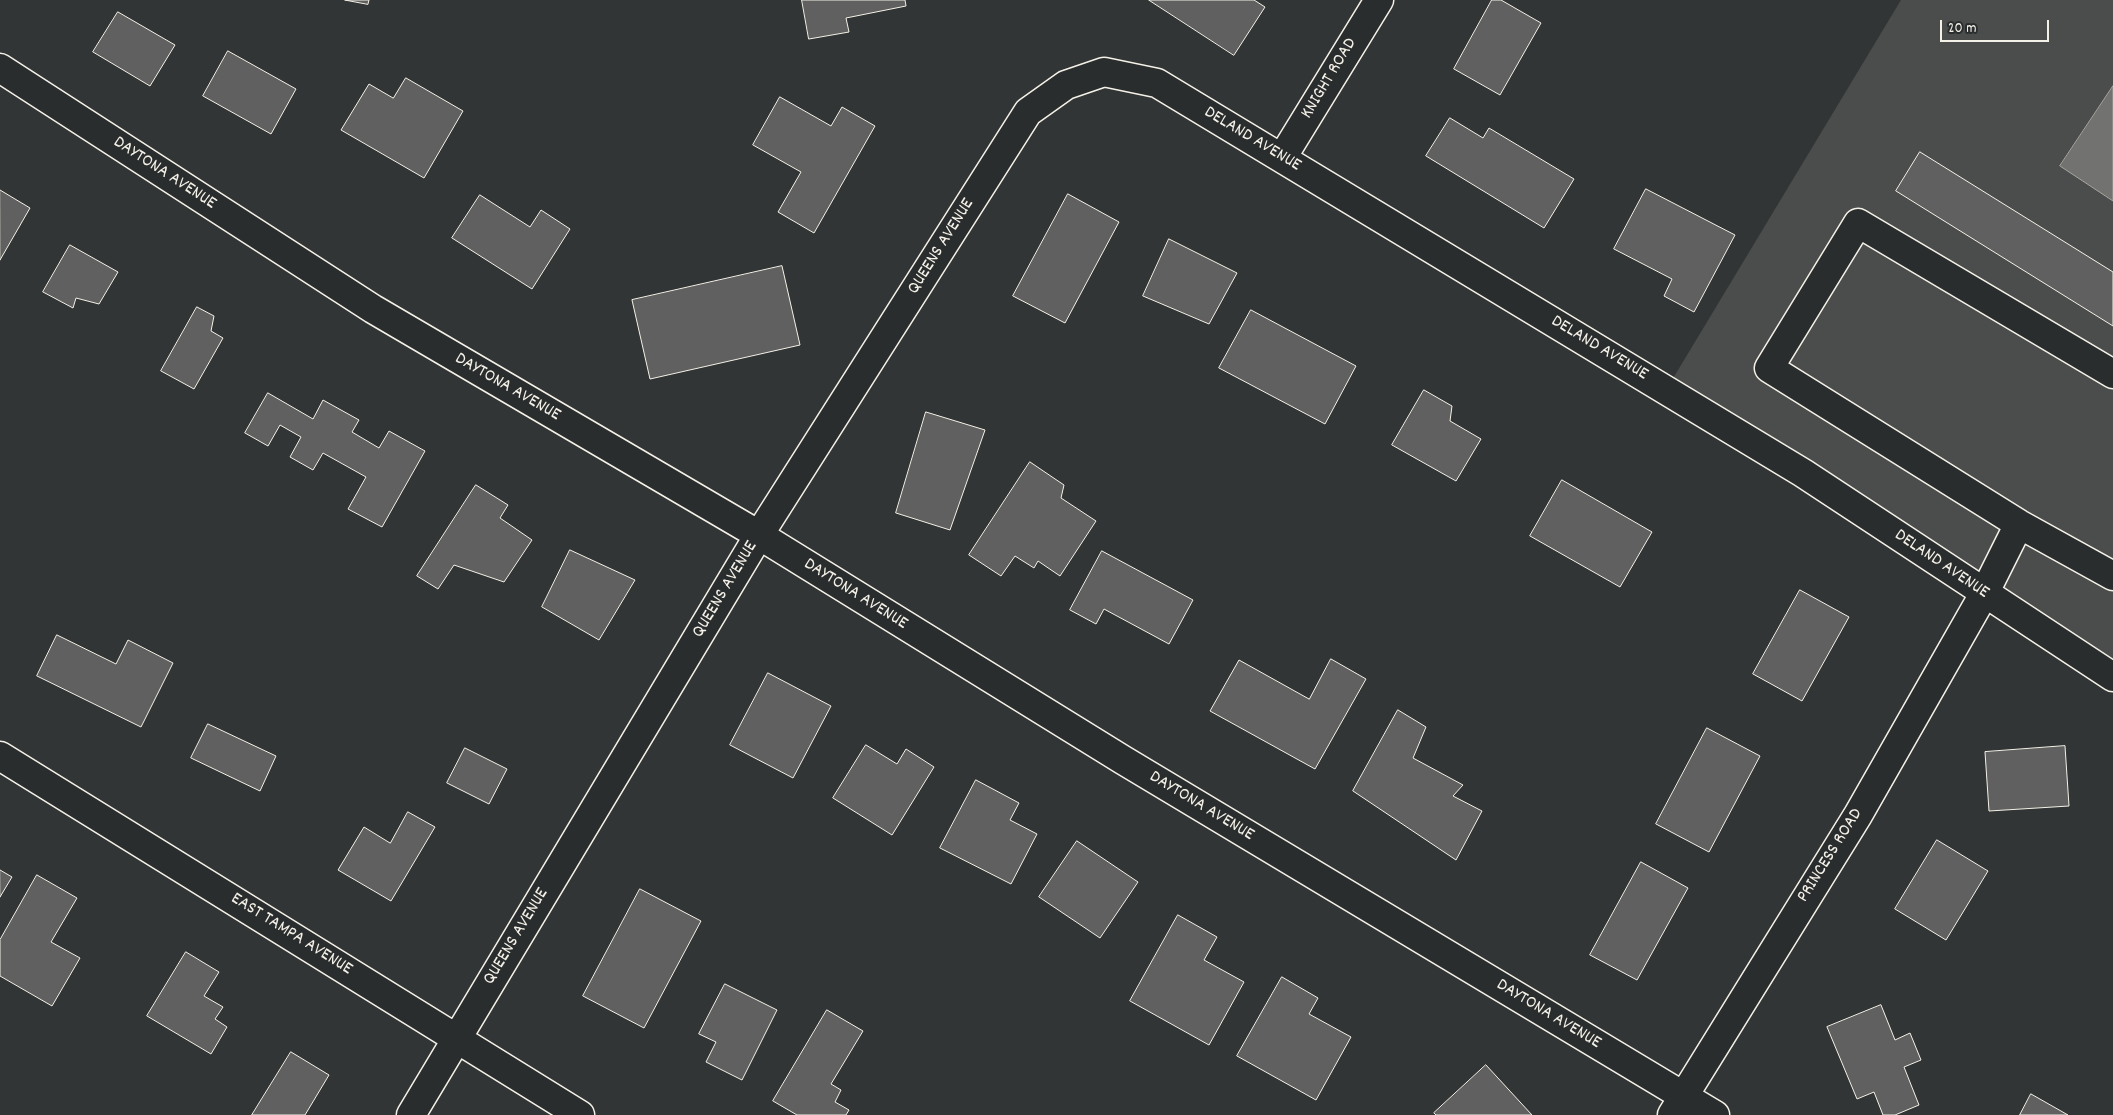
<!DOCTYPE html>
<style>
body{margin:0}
#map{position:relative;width:2113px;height:1115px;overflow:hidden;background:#323535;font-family:Dekko,sans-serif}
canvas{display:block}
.scale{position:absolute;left:1940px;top:20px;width:109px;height:22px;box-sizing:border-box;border:2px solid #f4f1e8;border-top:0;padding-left:6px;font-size:15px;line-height:18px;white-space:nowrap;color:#f4f1e8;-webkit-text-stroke:4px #2a2d2e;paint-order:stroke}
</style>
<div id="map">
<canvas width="2113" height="1115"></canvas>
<div class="scale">20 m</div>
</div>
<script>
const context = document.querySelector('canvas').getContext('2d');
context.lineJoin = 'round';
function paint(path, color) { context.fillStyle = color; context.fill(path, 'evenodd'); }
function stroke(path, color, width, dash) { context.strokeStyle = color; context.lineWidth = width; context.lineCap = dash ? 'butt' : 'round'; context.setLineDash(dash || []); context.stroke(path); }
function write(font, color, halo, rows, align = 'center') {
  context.font = font + ' Dekko,sans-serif'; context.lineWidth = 4.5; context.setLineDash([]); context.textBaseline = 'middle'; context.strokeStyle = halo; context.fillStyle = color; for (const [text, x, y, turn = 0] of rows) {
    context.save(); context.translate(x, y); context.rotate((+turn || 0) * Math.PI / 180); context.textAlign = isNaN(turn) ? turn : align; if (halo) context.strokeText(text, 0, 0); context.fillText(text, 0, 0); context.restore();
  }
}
paint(new Path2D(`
 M1901 0H2113V671L1666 390Z`), '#4b4d4c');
const water = new Path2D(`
 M2113 86V201L2060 166Z`);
paint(water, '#727370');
stroke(water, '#a6a5a0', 1);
const building = new Path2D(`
 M345 0H369L368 4Z
 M802 0H905L906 6 846 18 849 32 809 39Z
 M1149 0H1254L1265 7 1234 55Z
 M1492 0H1501L1541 23 1500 95 1454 69Z
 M118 12 175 45 150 86 93 52Z
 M228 51 296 89 271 134 203 96Z
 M406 78 463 111 424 178 341 130 369 84 393 98Z
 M780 97 831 126 842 107 875 126 814 233 778 212 801 172 753 145Z
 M1450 118 1483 138 1489 128 1574 179 1544 228 1426 156Z
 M1920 152 2113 272V326L1896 191Z
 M1646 189 1735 235 1694 312 1664 296 1672 279 1614 249Z
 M0 190 30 208 0 260Z
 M1068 194 1119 222 1065 323 1013 296Z
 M480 195 530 227 541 210 570 229 532 289 452 238Z
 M1169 239 1237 273 1209 324 1143 296Z
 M70 245 118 272 99 304 76 298 73 308 43 292Z
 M782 266 800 345 650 379 632 300Z
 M197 307 214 316 211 331 223 338 194 389 161 371Z
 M1251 310 1356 366 1325 424 1219 368Z
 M1424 390 1452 406 1450 421 1481 439 1456 481 1392 445Z
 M268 393 313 419 323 400 359 420 352 432 379 448 389 431 425 451 382 527 348 509 366 477 323 453 313 470 290 457 301 437 280 425 268 446 245 433Z
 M926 412 985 430 950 530 896 513Z
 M1030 462 1064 485 1061 498 1096 521 1060 576 1038 561 1034 568 1015 556 1001 576 969 555Z
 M1562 480 1652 532 1620 587 1530 536Z
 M476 485 508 505 500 518 532 540 504 582 454 565 438 589 417 576Z
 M570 550 635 580 599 640 542 607Z
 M1102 551 1193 600 1169 644 1104 609 1096 624 1070 610Z
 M1800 590 1849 617 1802 701 1753 674Z
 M57 635 116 664 128 640 173 663 141 727 37 676Z
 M1331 659 1366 679 1315 769 1210 711 1239 660 1309 699Z
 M768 673 831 706 793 778 730 745Z
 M1398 710 1426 727 1413 758 1463 785 1453 796 1482 811 1456 860 1353 791Z
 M208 724 276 756 260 791 191 758Z
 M1707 728 1760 756 1709 852 1656 824Z
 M866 745 897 764 906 749 934 767 892 835 833 798Z
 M2065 746 2069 806 1989 811 1985 752Z
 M465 748 507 769 489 804 447 783Z
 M976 780 1019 803 1010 820 1037 834 1011 884 940 848Z
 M408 812 435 827 391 901 338 870 364 827 390 843Z
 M1937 840 1988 871 1946 940 1895 909Z
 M1077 841 1138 882 1100 938 1039 897Z
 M1641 862 1688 888 1637 980 1590 955Z
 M0 870 12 877 0 897Z
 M37 875 77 898 51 942 80 958 52 1006 0 976V940Z
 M640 889 701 921 644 1028 583 996Z
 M1178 915 1217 937 1204 960 1244 982 1209 1045 1130 1001Z
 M186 952 219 972 204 996 223 1007 215 1019 227 1027 211 1054 147 1016Z
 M1282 977 1318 998 1309 1014 1351 1037 1316 1100 1237 1056Z
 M725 984 777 1010 742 1080 706 1062 716 1042 699 1034Z
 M1881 1005 1895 1040 1910 1033 1921 1060 1904 1067 1919 1105 1895 1115H1883L1874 1092 1857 1099 1827 1027Z
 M827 1010 863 1031 831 1084 841 1090 835 1102 849 1110 846 1115H797L773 1101Z
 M291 1052 329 1075 305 1115H252Z
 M1486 1065 1532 1115H1436L1434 1113Z
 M2031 1094 2068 1115H2020Z`);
paint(building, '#5f605f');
stroke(building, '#f4f1e8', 1);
const minor = new Path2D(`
 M0 68 373 309 759 535 1123 760 1715 1115
 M1282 158 1379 0
 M2113 374 1858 223 1769 368 2019 524 2113 576
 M0 756 580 1115
 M411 1115 759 535 1028 112 1066 85 1104 72 1157 83 1803 473 2113 677
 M1672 1115 1858 815 1984 594 2019 524`);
stroke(minor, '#f4f1e8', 31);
stroke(minor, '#2a2d2e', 28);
write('18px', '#f4f1e8', '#2a2d2e', [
 ["KNIGHT ROAD",1330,79,-59],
 ["DELAND AVENUE",1252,140,31],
 ["DAYTONA AVENUE",164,174,33],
 ["QUEENS AVENUE",942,247,-58],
 ["DELAND AVENUE",1599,349,31],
 ["DAYTONA AVENUE",507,388,30],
 ["DELAND AVENUE",1941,565,34],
 ["QUEENS AVENUE",726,590,-59],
 ["DAYTONA AVENUE",855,595,32],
 ["DAYTONA AVENUE",1201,807,31],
 ["PRINCESS ROAD",1831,856,-58],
 ["EAST TAMPA AVENUE",291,935,32],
 ["QUEENS AVENUE",517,937,-59],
 ["DAYTONA AVENUE",1548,1015,31]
]);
</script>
